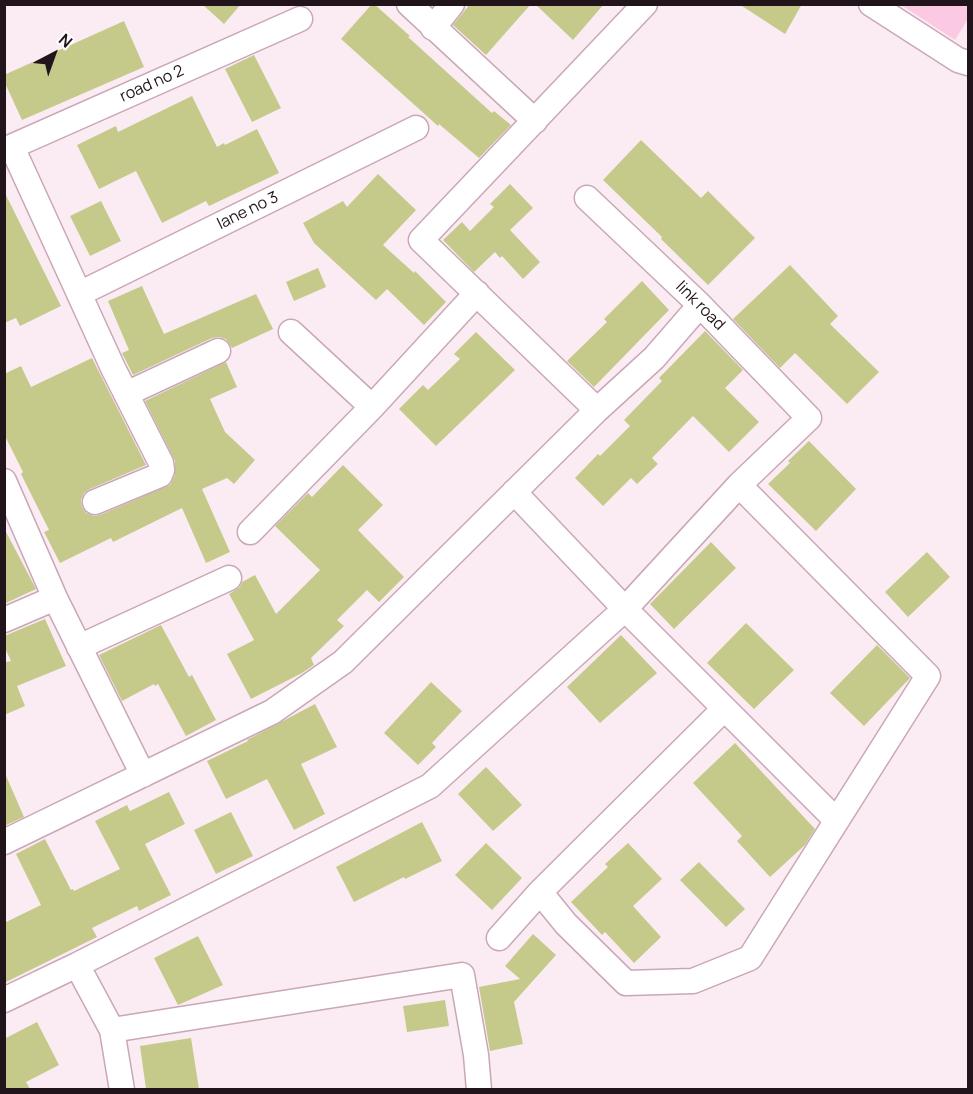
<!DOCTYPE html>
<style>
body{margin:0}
#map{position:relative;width:973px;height:1094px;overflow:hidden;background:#fbecf3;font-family:Manrope,sans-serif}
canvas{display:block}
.frame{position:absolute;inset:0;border:6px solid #21141b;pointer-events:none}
.north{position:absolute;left:24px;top:24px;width:60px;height:60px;-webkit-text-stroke:4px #fff;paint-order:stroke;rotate:41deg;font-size:16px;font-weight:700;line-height:24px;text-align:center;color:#21141b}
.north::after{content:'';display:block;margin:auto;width:21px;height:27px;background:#21141b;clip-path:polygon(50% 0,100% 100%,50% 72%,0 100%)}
</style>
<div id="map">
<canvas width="973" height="1094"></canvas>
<div class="frame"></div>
<div class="north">N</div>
</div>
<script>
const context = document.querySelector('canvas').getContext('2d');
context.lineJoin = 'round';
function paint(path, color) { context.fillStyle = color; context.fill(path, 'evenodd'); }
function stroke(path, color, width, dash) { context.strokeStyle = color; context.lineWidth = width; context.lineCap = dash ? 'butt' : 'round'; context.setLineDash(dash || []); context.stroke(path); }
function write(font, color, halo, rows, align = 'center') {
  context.font = font + ' Manrope,sans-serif'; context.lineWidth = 6; context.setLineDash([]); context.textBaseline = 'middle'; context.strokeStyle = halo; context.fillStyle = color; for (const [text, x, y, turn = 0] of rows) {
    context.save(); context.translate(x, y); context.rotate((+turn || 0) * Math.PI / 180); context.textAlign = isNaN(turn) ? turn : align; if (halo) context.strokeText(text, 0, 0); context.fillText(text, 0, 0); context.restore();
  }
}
paint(new Path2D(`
 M901 5H968V19L955 40Z`), '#fcc9e2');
paint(new Path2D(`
 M202 4H241L224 24Z
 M372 4H374L410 36 408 37 492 113 494 111 511 125 479 158 439 124 438 126 341 39Z
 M470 4H531L486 55 453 25Z
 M535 4H604L573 40Z
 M739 4H802L785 34Z
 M124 21 144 67 22 120 4 81V75Z
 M254 55 281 108 252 122 225 69Z
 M192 96 217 147 224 143 225 145 257 129 279 173 209 206 206 201 162 223 136 171 99 189 77 145 116 126 118 132Z
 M641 140 701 198 708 191 755 238 708 285 661 239 662 237 603 180Z
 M378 174 416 210 383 245 414 273 415 271 446 302 424 325 387 289 376 300 314 243 303 223 343 201 347 207Z
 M510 184 533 208 510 230 540 262 523 279 502 256 500 258 495 252 474 272 443 240 462 222 470 231 494 207 490 204Z
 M4 191 61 306 20 326 16 318 4 323Z
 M101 201 121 241 90 256 70 216Z
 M790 265 838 316 830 324 879 372 847 404 795 353 780 368 733 319Z
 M318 268 326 287 294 301 286 282Z
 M642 281 669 310 594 387 567 361 607 322 604 319Z
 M142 286 164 334 256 294 273 329 232 348 226 339 219 337 212 338 133 375 122 353 129 350 108 301Z
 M705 331 743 370 725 388 759 422 729 452 693 416 652 458 658 464 637 484 631 478 603 506 575 478 598 454 600 456 630 426 624 420 662 381 659 378Z
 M476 332 515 370 436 446 399 409 423 385 428 390 460 359 454 354Z
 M92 358 146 465 90 489 84 493 81 500 82 507 86 513 94 516 100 515 170 485 175 475V461L145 401 226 362 237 387 210 399 225 432 255 460 234 484 227 478 202 489 230 552 206 563 182 508 113 542 111 538 60 563 44 532 49 530 21 474 23 472 4 434V374L21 366 31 387Z
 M809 441 856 489 816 531 768 484 790 463 788 461Z
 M343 465 383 505 358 530 404 577 379 602 367 590 337 620 344 626 311 658 314 665 302 673 251 699 227 654 254 640 229 594 240 587 242 582 255 575 276 614 320 570 275 526 308 493 312 497Z
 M4 528 36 589 4 604Z
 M711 542 736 568 674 629 650 604Z
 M927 552 950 577 908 617 885 592Z
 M45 619 66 666 17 686 25 706 4 715V658L6 662 11 661 4 646V636Z
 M746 623 794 670 754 709 707 663Z
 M161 625 189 677 192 675 216 720 186 736 158 684 155 686 154 684 122 701 99 655Z
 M621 635 657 673 600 723 567 687Z
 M877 645 910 678 864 726 830 693Z
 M431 682 462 711 432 743 436 747 418 765 384 733Z
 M315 704 337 747 301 764 325 814 294 830 267 779 226 799 207 761 248 741 247 740Z
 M735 743 815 829 805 845 770 877 737 841 742 836 693 783Z
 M486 767 522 805 493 831 458 794Z
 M4 771 24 817 4 826Z
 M169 792 185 824 145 844 171 895 139 911 137 906 92 928 97 937 4 983V923L41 905 16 854 45 839 71 890 73 889 74 891 120 869 95 821 127 805 130 811Z
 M231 812 253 856 216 874 194 830Z
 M422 822 442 861 405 879 404 877 354 902 336 867Z
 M486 843 522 878 492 910 455 875Z
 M628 843 662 879 633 906 661 937 634 963 605 932 602 935 571 902 608 867 605 864Z
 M699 862 745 909 726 927 680 880Z
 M533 934 556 955 514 1002 523 1044 490 1051 479 987 520 979 505 966Z
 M198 936 223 985 178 1005 154 958Z
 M445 1000 449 1026 407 1032 403 1006Z
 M37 1022 59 1065 26 1082 30 1089H4V1039Z
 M191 1038 199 1089H146L140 1046Z`), '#c5ca8b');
const street = new Path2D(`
 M409 4 535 121
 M871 4 958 60 968 63
 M433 28 452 4
 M12 147 113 368 161 463 162 470 160 475 95 502
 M4 150 300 19
 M79 294 416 128
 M291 332 372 407
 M126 394 218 351
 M597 410 421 240 645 4
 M4 481 55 598 143 775
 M514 492 625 609 836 820
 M250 532 372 407 477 293
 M4 620 55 598
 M79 647 229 578
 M4 842 272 712 343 662 597 410 654 358 700 305
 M540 892 566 924 626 983 693 981 750 958 928 676 739 485
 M499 938 540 892 724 709
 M77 965 112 1030 122 1090
 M4 1000 77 965 430 786 625 609 739 485 809 418 700 305 587 198
 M112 1030 462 975 476 1055 479 1090`);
stroke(street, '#caa7b8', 27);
stroke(street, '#fff', 24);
write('16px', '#21141b', '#fff', [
 ["road no 2",152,84,-24],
 ["lane no 3",248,211,-26],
 ["link road",700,306,45]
]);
</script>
